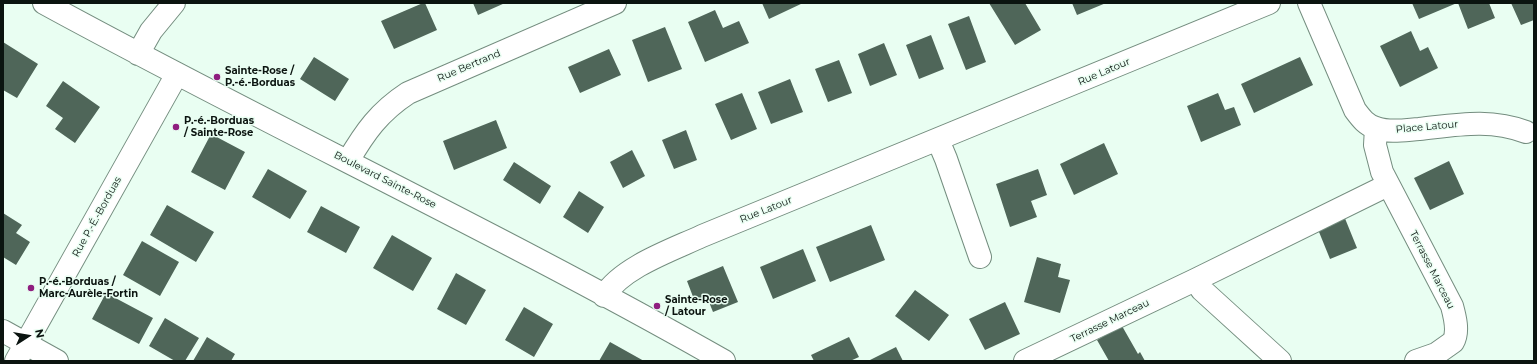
<!DOCTYPE html>
<meta charset="utf-8">
<style>
body{margin:0}
#map{position:relative;width:1537px;height:364px;overflow:hidden;background:#e9fef2;font-family:Montserrat,sans-serif}
canvas{display:block}
.frame{position:absolute;inset:0;border:4px solid #0b1410;pointer-events:none}
.north{position:absolute;left:8px;top:316px;width:40px;height:40px;-webkit-text-stroke:3px #e9fef2;paint-order:stroke;rotate:78deg;font-size:11px;font-weight:700;line-height:16px;text-align:center;color:#0b1410}
.north::after{content:'';display:block;margin:auto;width:14px;height:18px;background:#0b1410;clip-path:polygon(50% 0,100% 100%,50% 72%,0 100%)}
</style>
<div id="map">
<canvas width="1537" height="364"></canvas>
<div class="frame"></div>
<div class="north">N</div>
</div>
<script>
const context = document.querySelector('canvas').getContext('2d');
context.lineJoin = 'round';
function paint(path, color) { context.fillStyle = color; context.fill(path, 'evenodd'); }
function stroke(path, color, width, dash) { context.strokeStyle = color; context.lineWidth = width; context.lineCap = dash ? 'butt' : 'round'; context.setLineDash(dash || []); context.stroke(path); }
function write(font, color, halo, rows, align = 'center') {
  context.font = font + ' Montserrat,sans-serif'; context.lineWidth = 3; context.setLineDash([]); context.textBaseline = 'middle'; context.strokeStyle = halo; context.fillStyle = color; for (const [text, x, y, turn = 0] of rows) {
    context.save(); context.translate(x, y); context.rotate((+turn || 0) * Math.PI / 180); context.textAlign = isNaN(turn) ? turn : align; if (halo) context.strokeText(text, 0, 0); context.fillText(text, 0, 0); context.restore();
  }
}
paint(new Path2D(`
 M423 3H425L437 30 394 49 381 21Z
 M473 3H505L478 15Z
 M762 3H803L769 19Z
 M989 3H1025L1041 30 1015 45Z
 M1072 3H1106L1077 15Z
 M1412 3H1457L1419 19Z
 M1458 3H1489L1495 18 1468 29Z
 M1511 3H1534V20L1521 25Z
 M715 10 723 28 739 21 749 43 705 62 688 22Z
 M969 16 986 62 966 70 948 24Z
 M665 27 682 69 648 82 632 40Z
 M1411 31 1420 51 1428 47 1438 68 1400 87 1380 46Z
 M931 35 944 69 919 79 906 45Z
 M3 42 38 64 17 98 3 90Z
 M884 43 897 75 870 86 858 54Z
 M609 49 621 75 580 93 568 67Z
 M314 57 349 79 335 101 300 79Z
 M1300 57 1313 85 1254 113 1241 84Z
 M839 60 852 93 828 102 815 69Z
 M790 79 803 112 771 124 758 92Z
 M63 81 100 107 75 143 55 129 63 118 46 106Z
 M742 93 757 129 731 140 715 104Z
 M1218 93 1225 110 1234 107 1241 125 1201 142 1187 106Z
 M496 120 507 148 454 170 443 141Z
 M686 130 697 160 674 169 662 140Z
 M211 134 245 152 225 190 191 172Z
 M1104 143 1118 174 1074 195 1060 164Z
 M632 150 645 176 623 188 610 162Z
 M1449 161 1464 194 1430 210 1414 178Z
 M514 162 551 186 540 204 503 180Z
 M268 169 307 191 290 219 252 197Z
 M1038 169 1047 195 1031 201 1037 217 1010 227 996 184Z
 M579 191 604 207 588 233 563 217Z
 M167 205 214 232 196 262 150 235Z
 M321 206 360 227 346 253 307 232Z
 M3 213 22 225 16 233 30 242 16 265 3 257Z
 M1344 216 1357 248 1330 259 1317 227Z
 M871 225 885 260 830 282 816 247Z
 M392 235 432 258 413 291 373 268Z
 M142 241 179 262 160 296 123 275Z
 M803 249 816 281 773 299 760 267Z
 M1037 257 1061 264 1058 277 1070 280 1060 313 1024 302Z
 M723 266 738 302 713 312 707 297 695 302 687 281Z
 M456 273 486 290 466 325 437 309Z
 M915 290 949 315 929 341 895 316Z
 M106 293 153 318 139 344 92 319Z
 M1005 302 1020 334 985 350 969 319Z
 M524 307 553 324 534 357 505 340Z
 M165 318 199 338 185 361H175L149 346Z
 M1122 326 1138 354 1140 352 1145 361H1109L1097 340Z
 M207 337 235 354 231 361H193Z
 M849 337 859 357 850 361H814L811 355Z
 M610 342 644 361H599Z
 M896 347 903 361H868Z`), '#4f6659');
const minor = new Path2D(`
 M44 3C269 126 501 234 724 361
 M1309 3 1355 110C1361 118 1366 125 1376 128 1389 133 1405 130 1419 129 1456 125 1490 118 1526 132
 M138 54 151 31 174 3
 M1376 128 1375 145 1382 172 1452 306C1455 317 1459 332 1453 342L1436 354 1416 361
 M938 140 946 159 980 257
 M348 161C365 132 379 112 408 93L615 3
 M1195 280 1202 290 1280 361
 M604 296C622 267 672 250 702 236L1269 3
 M3 331 57 361
 M16 361 177 74
 M1025 361 1195 280 1388 185`);
stroke(minor, '#748d7f', 24);
stroke(minor, '#fff', 22);
for (const [x, y, r, color] of [
 [217,77,4,"#8f1e7f"],
 [176,127,4,"#8f1e7f"],
 [31,288,4,"#8f1e7f"],
 [657,306,4,"#8f1e7f"]
]) { const dot = new Path2D(); dot.arc(x, y, r, 0, 2 * Math.PI); context.fillStyle = color; context.fill(dot); stroke(dot, '#e9fef2', 1.5); }
write('10px', '#0b1410', '#e9fef2', [
 ["Rue Bertrand",469,66,-23],
 ["Rue Latour",1104,72,-23],
 ["Place Latour",1427,127,-5],
 ["Boulevard Sainte-Rose",385,180,27],
 ["Rue Latour",766,210,-22],
 ["Rue P.-É.-Borduas",97,217,-61],
 ["Terrasse Marceau",1432,270,63],
 ["Terrasse Marceau",1110,321,-26]
]);
write('bold 10px', '#0b1410', '#e9fef2', [
 ["Sainte-Rose /",225,71],
 ["P.-é.-Borduas",225,83],
 ["P.-é.-Borduas",184,121],
 ["/ Sainte-Rose",184,133],
 ["P.-é.-Borduas /",39,282],
 ["Marc-Aurèle-Fortin",39,294],
 ["Sainte-Rose",665,300],
 ["/ Latour",665,312]
], 'left');
</script>
